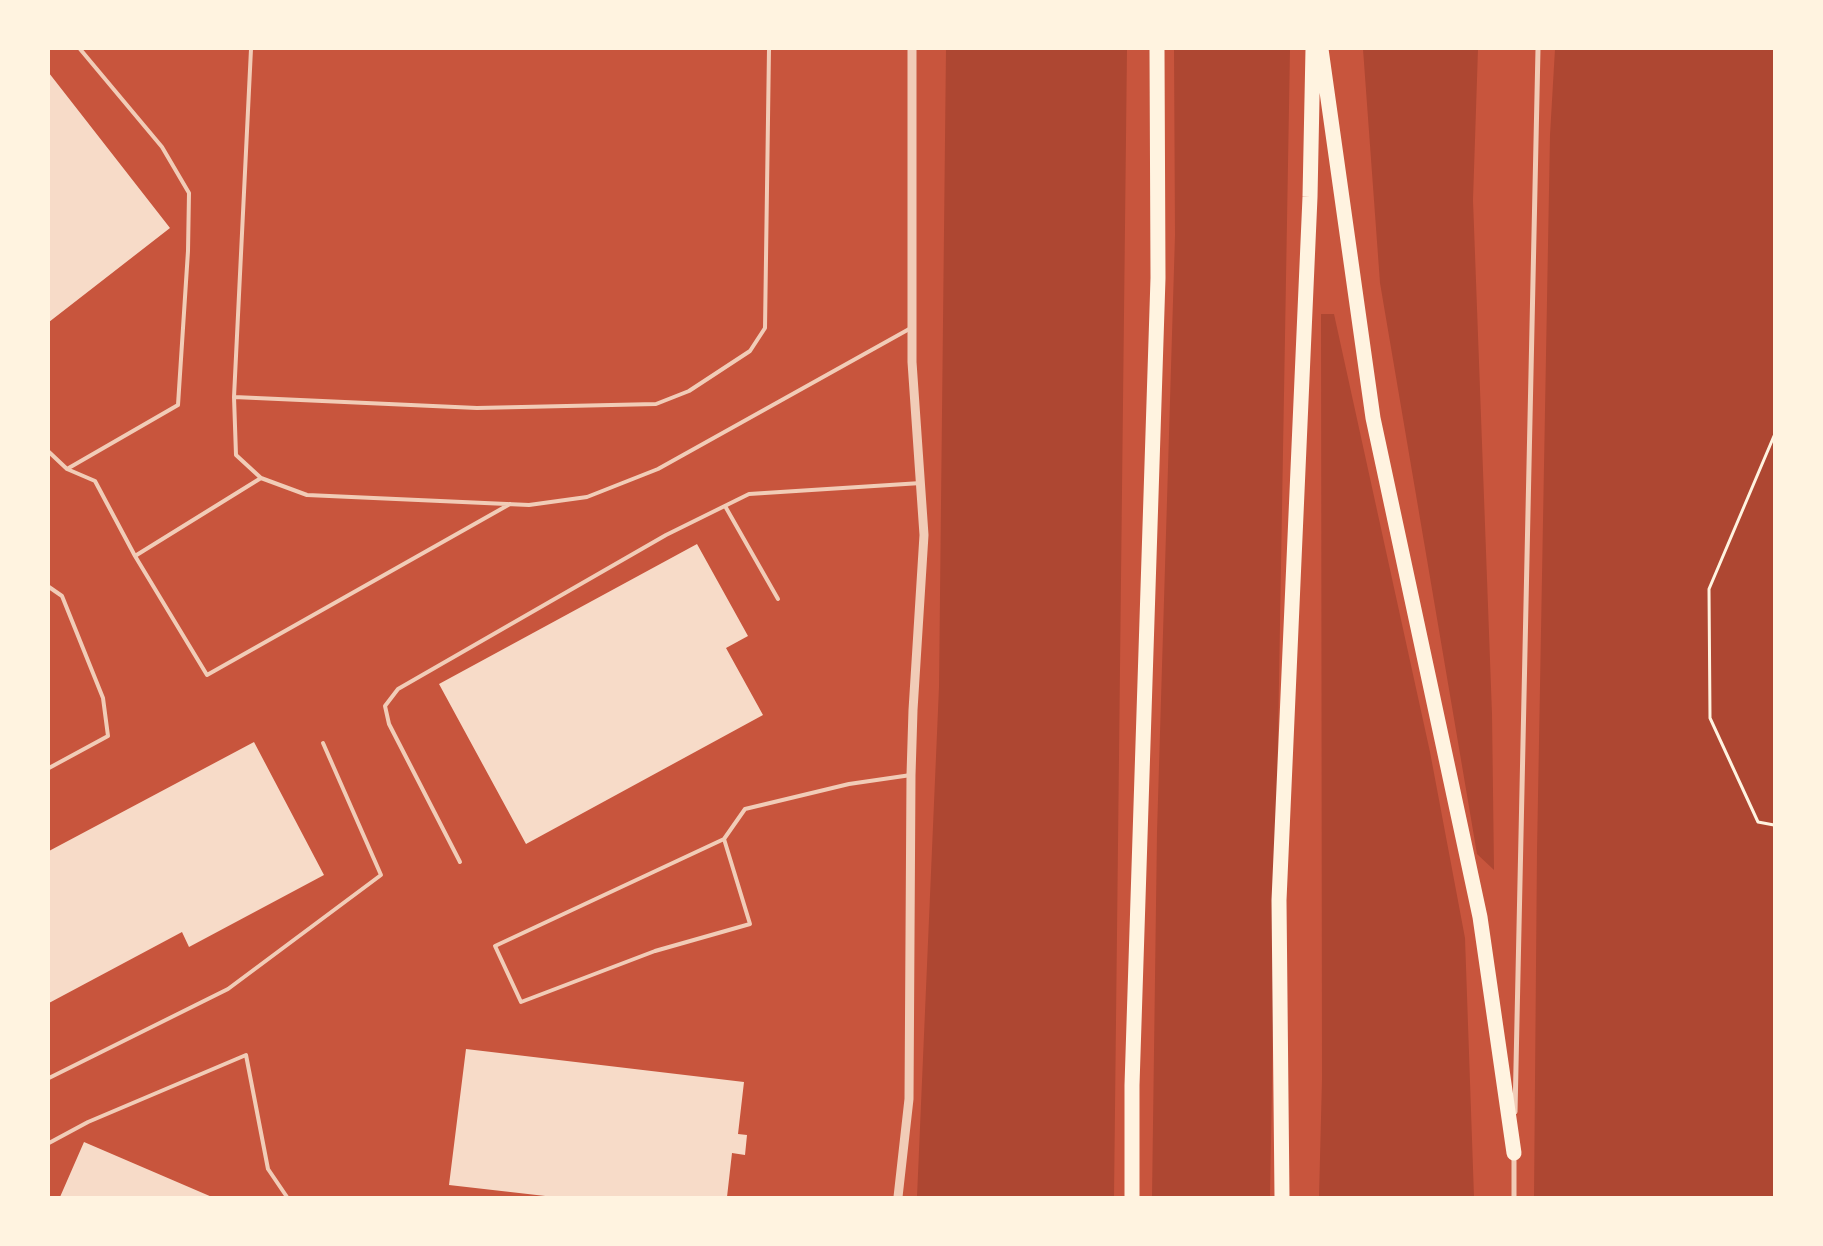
<!DOCTYPE html>
<style>
body{margin:0}
#map{position:relative;width:1823px;height:1246px;overflow:hidden;background:#c8553d;font-family:Quicksand,sans-serif}
canvas{display:block}
.frame{position:absolute;inset:0;border:50px solid #fff3e0;pointer-events:none}
</style>
<div id="map">
<canvas width="1823" height="1246"></canvas>
<div class="frame"></div>
</div>
<script>
const context = document.querySelector('canvas').getContext('2d');
context.lineJoin = 'round';
function paint(path, color) { context.fillStyle = color; context.fill(path, 'evenodd'); }
function stroke(path, color, width, dash) { context.strokeStyle = color; context.lineWidth = width; context.lineCap = dash ? 'butt' : 'round'; context.setLineDash(dash || []); context.stroke(path); }
paint(new Path2D(`
 M946 49H1127L1114 1197H917L939 687Z
 M1174 49H1290L1270 1197H1152L1157 832 1175 235Z
 M1363 49H1478L1473 200 1492 714 1494 870 1477 854 1380 283Z
 M1555 49H1774V1197H1534L1537 851 1550 135Z
 M1321 314H1334L1430 752 1465 938 1474 1197H1319L1322 1079Z`), '#ae4732');
paint(new Path2D(`
 M49 73 170 228 49 322Z
 M697 544 748 636 726 648 763 715 526 844 439 684Z
 M254 742 324 875 189 947 182 932 49 1003V851Z
 M466 1049 744 1082 738 1134 747 1135 745 1155 732 1153 727 1197H554L449 1185Z
 M84 1142 212 1197H60Z`), '#f7dbc8');
stroke(new Path2D(`
 M1774 436 1709 589 1710 718 1758 822 1774 825`), '#fff3e0', 3);
stroke(new Path2D(`
 M769 49 765 328 750 351 689 391 656 404 477 408 234 397 236 455 261 478 307 495 529 505 587 497 658 469 911 328
 M234 397 251 49
 M49 452 67 469 95 481 135 556
 M67 469 178 405 188 251 189 193 162 147 80 49
 M261 478 135 556 207 675 510 504
 M725 506 778 599
 M49 587 62 596 103 698 108 736 49 768
 M724 839 750 924 655 951 521 1002 495 946 724 839 745 809 849 784 911 775
 M460 862 389 724 385 706 398 689 666 535 749 494 921 483
 M49 1078 228 989 381 875 323 743
 M49 1143 88 1122 246 1055 268 1169 287 1197`), '#f1ccb7', 4);
stroke(new Path2D(`
 M1515 1112 1538 49
 M1514 1197V1155`), '#f1ccb7', 5);
stroke(new Path2D(`
 M898 1197 909 1099 911 775 913 710 924 535 912 362V49`), '#f1ccb7', 9);
stroke(new Path2D(`
 M1321 49 1373 418 1480 917 1514 1153
 M1132 1197V1085L1158 278 1157 49
 M1282 1197 1279 900 1310 197 1313 49`), '#fff3e0', 15);
</script>
